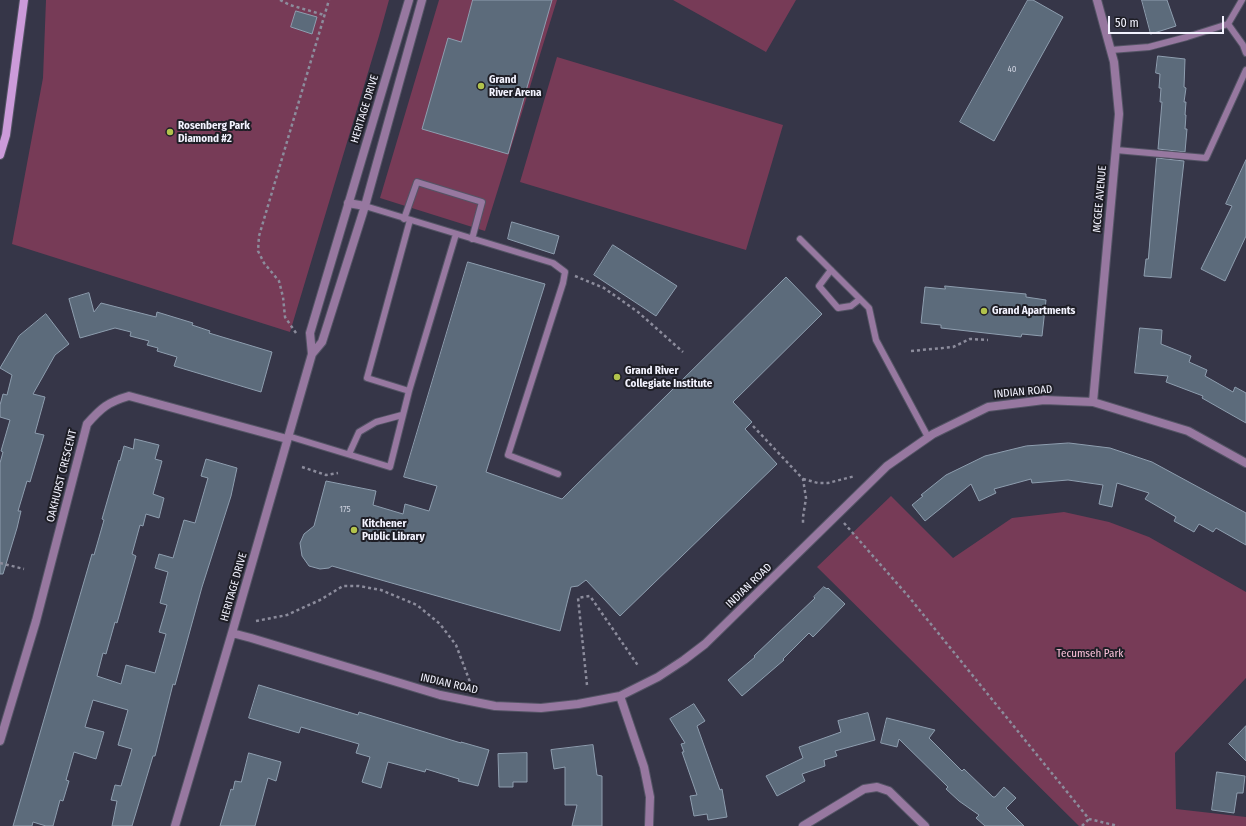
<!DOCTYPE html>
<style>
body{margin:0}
#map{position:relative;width:1246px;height:826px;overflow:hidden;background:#363648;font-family:"Fira Sans Condensed",sans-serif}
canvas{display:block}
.scale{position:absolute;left:1108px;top:16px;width:116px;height:18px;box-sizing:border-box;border:2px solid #f3f3ff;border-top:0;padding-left:5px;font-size:12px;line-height:14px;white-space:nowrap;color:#f3f3ff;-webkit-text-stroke:3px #1e1e26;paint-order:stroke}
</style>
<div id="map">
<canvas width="1246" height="826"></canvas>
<div class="scale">50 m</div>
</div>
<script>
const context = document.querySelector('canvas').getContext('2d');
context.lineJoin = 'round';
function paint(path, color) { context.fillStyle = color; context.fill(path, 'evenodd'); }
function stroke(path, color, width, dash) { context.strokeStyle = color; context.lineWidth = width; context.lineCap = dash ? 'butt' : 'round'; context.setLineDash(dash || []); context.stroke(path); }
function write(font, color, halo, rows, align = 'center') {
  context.font = font + ' "Fira Sans Condensed",sans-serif'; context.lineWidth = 4; context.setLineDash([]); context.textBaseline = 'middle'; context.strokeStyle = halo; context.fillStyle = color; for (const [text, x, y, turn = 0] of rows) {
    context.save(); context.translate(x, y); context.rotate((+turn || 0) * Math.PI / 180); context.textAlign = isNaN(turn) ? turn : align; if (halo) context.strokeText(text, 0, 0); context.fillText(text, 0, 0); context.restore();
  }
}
paint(new Path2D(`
 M46 0H389L379 36 290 332 12 244 43 78Z
 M439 0H557L485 231 380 198Z
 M673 0H796L766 52Z
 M557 57 783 125 746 250 520 182Z
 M891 496 953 558 1012 518 1064 512 1109 522 1149 537 1246 592V678L1175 753 1176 809 1246 817V826H1079L817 567Z`), '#773b57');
const building = new Path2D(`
 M473 0H552L508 154 422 129 448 38 461 42Z
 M1028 0H1033L1063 17 994 141 960 122Z
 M1142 0H1167L1176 26 1151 34Z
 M296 11 317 17 312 34 291 27Z
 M1158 56 1185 59 1184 87 1186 88 1184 102H1186L1185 115H1186L1185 129H1187L1185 152 1158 149 1162 102H1160L1161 88H1159L1160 74 1156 73Z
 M1157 158 1184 161 1171 278 1144 276 1146 259H1148Z
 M1246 160V236L1225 281 1201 269 1232 206 1226 204Z
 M512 222 559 236 554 254 508 239Z
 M613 245 677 286 656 316 594 275Z
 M468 262 545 284 486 472 562 499 786 277 822 314 733 402 752 422 745 429 777 464 620 616 586 580 578 586 571 587 560 631 332 566 329 568 320 569 309 566 302 556 300 543 304 534 314 526 326 481 376 491 373 505 403 514 405 504 429 511 437 486 404 477Z
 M945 286 1026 294V297L1046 300 1042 336 1022 334 1021 337 941 328V325L921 323 925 287 945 289Z
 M89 293 94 312 101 303 156 317 157 312 193 323 192 325 210 331 209 333 272 352 261 392 174 366 177 357 157 351 158 348 147 345 149 341 130 336 131 332 115 328 80 338 69 299Z
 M46 314 69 344 55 355 33 394 45 397 35 433 44 435 30 482 27 481 18 511H21L17 528 3 574H0V463L3 452 1 451 10 420 0 417V405L3 394 7 395 12 375 0 368 19 336Z
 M1140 328 1162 330 1161 344 1191 356 1189 362 1207 370 1205 376 1233 392 1235 387 1246 393V423L1202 398 1203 396 1166 382 1168 376 1135 373Z
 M135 439 159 445 155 459 162 461 153 494 164 498 159 518 146 514 143 526 140 525 132 554 136 556 117 623 115 622 106 654 103 653 97 676 121 684 126 665 155 673 166 634 159 632 167 605 160 603 168 572 155 568 159 554 173 558 184 520 195 523 208 478 201 476 206 459 237 468 231 496 202 587 175 685 173 684 155 756H153L132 826H112L117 801 111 800 115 785 121 786 132 749 118 745 128 710 93 700 85 727 104 732 96 759 74 752 66 780 69 781 63 801 60 800 53 826H46L33 822 32 826H13L92 554 94 555 104 520 102 519 119 460 120 461 124 446 133 449Z
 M1069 443 1110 448 1152 462 1246 513V545L1216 528 1213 532 1199 524 1194 532 1174 521 1176 517 1145 499 1149 493 1117 483 1112 507 1099 504 1103 485 1068 480 1032 483 1031 479 994 489 996 493 979 501 971 484 925 521 912 505 923 496 921 495 946 475 985 456 1026 446Z
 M824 587 827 589 828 588 845 604 813 637 809 633 783 659 784 660 742 696 728 680 755 657 754 656 815 598 814 597Z
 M259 685 358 715 359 712 461 743V742L489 750 478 786 458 781 459 779 426 769 425 772 388 762 381 788 362 782 370 757 356 753 359 744 301 727 299 733 249 718Z
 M694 704 705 721 697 726 720 790 722 789 727 817 708 820 707 814 694 816 690 796 697 795 682 752H684L681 744 685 743 670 719Z
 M868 713 875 740 835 751 837 756 824 760 825 766 802 774 805 781 777 796 766 776 803 758 799 747 841 732 838 721Z
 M887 718 935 730 929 738 962 771 964 769 993 797H995L1004 787 1016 798 1006 808 1024 826H985L976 818 979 815 959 801 946 789 948 787 899 739 897 747 881 743Z
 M1246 726V761L1229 744Z
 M593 745 597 775 602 776V826H572L577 805H565V767L554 769 551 750Z
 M249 753 281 762 276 781 268 778 255 826H220L231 789 233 790 235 781 241 782Z
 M527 753V782H513V787H499L498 754Z
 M1217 772 1245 776 1243 793H1237L1234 813 1212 810Z`);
paint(building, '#5c6b7b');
stroke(building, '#8e9eaf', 1);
const lane = new Path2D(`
 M1228 24 1242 0
 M1111 50 1149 47 1187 37 1228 24 1243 45 1246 53
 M1116 150 1206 158 1246 70
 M365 206 553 263 565 272 563 283 508 455 558 474
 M404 219 417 182 482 202 472 239
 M410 220 367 378 409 391 456 234
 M800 239 869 308 876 340 928 437
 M831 270 819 286 838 308 851 306 860 299
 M288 436 390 467 409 391
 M349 454 359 432 376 422 402 415`);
const street = new Path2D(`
 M348 203 365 206
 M312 354 322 342 365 206 422 0
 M1093 402 1119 114 1114 62 1097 0
 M232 633 251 638 440 695 495 706 541 708 578 704 620 696 658 677 684 660 705 644 887 466 933 434 988 407 1044 400 1093 402 1188 431 1246 463
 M620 696 644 767 650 797 649 826
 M0 741 36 621 87 424C101 408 108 402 129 396L287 439
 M175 826 232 633 312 354 310 333 409 0
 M803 826 864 789 877 787 889 791 925 826`);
const secondary = new Path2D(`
 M0 155 6 135 24 0`);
stroke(lane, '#545465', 8);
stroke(street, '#545465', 10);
stroke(secondary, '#545465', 10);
stroke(new Path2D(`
 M280 0 290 5 324 15
 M575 276 604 288 638 312 683 352
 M296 333 285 317 283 297 279 281 264 263 258 251 259 236 329 0
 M911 351 953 347 970 339 988 340
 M753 426 803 479 806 498 803 517V525
 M302 467 326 475 338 473
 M803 479 818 483H828L855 476
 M844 523 909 597 1089 819 1118 826
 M0 563 24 569
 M256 621 287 615 320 600 343 586H359L381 590 417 605 440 624 456 645 470 682
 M587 685 578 598 590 596 639 667
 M1082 826 1089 819`), '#8c8c9c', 2.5, [3, 3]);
stroke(lane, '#9778a0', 6);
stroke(street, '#9778a0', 8);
stroke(secondary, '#cc9bda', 8);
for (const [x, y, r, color] of [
 [481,86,4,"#b2c34c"],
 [170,132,4,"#b2c34c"],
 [984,311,4,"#b2c34c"],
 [617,377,4,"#b2c34c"],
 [354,530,4,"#b2c34c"]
]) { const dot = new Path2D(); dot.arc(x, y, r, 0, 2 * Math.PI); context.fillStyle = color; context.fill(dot); stroke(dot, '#1e1e26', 1.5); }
write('9px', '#cdd1de', null, [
 ["40",1012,69],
 ["175",345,509]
]);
write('bold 11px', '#f3f3ff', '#1e1e26', [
 ["Grand",489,80],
 ["River Arena",489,93],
 ["Rosenberg Park",178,126],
 ["Diamond #2",178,139],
 ["Grand Apartments",992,311],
 ["Grand River",625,371],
 ["Collegiate Institute",625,384],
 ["Kitchener",362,524],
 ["Public Library",362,537]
], 'left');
write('11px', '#f3f3ff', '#1e1e26', [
 ["HERITAGE DRIVE",365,109,-73],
 ["MCGEE AVENUE",1100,199,-85],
 ["INDIAN ROAD",1023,392,-5],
 ["OAKHURST CRESCENT",62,476,-76],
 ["INDIAN ROAD",749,586,-44],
 ["HERITAGE DRIVE",234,587,-74],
 ["INDIAN ROAD",449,684,13]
]);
write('11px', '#fcc2da', '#1e1e26', [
 ["Tecumseh Park",1090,654]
]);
</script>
